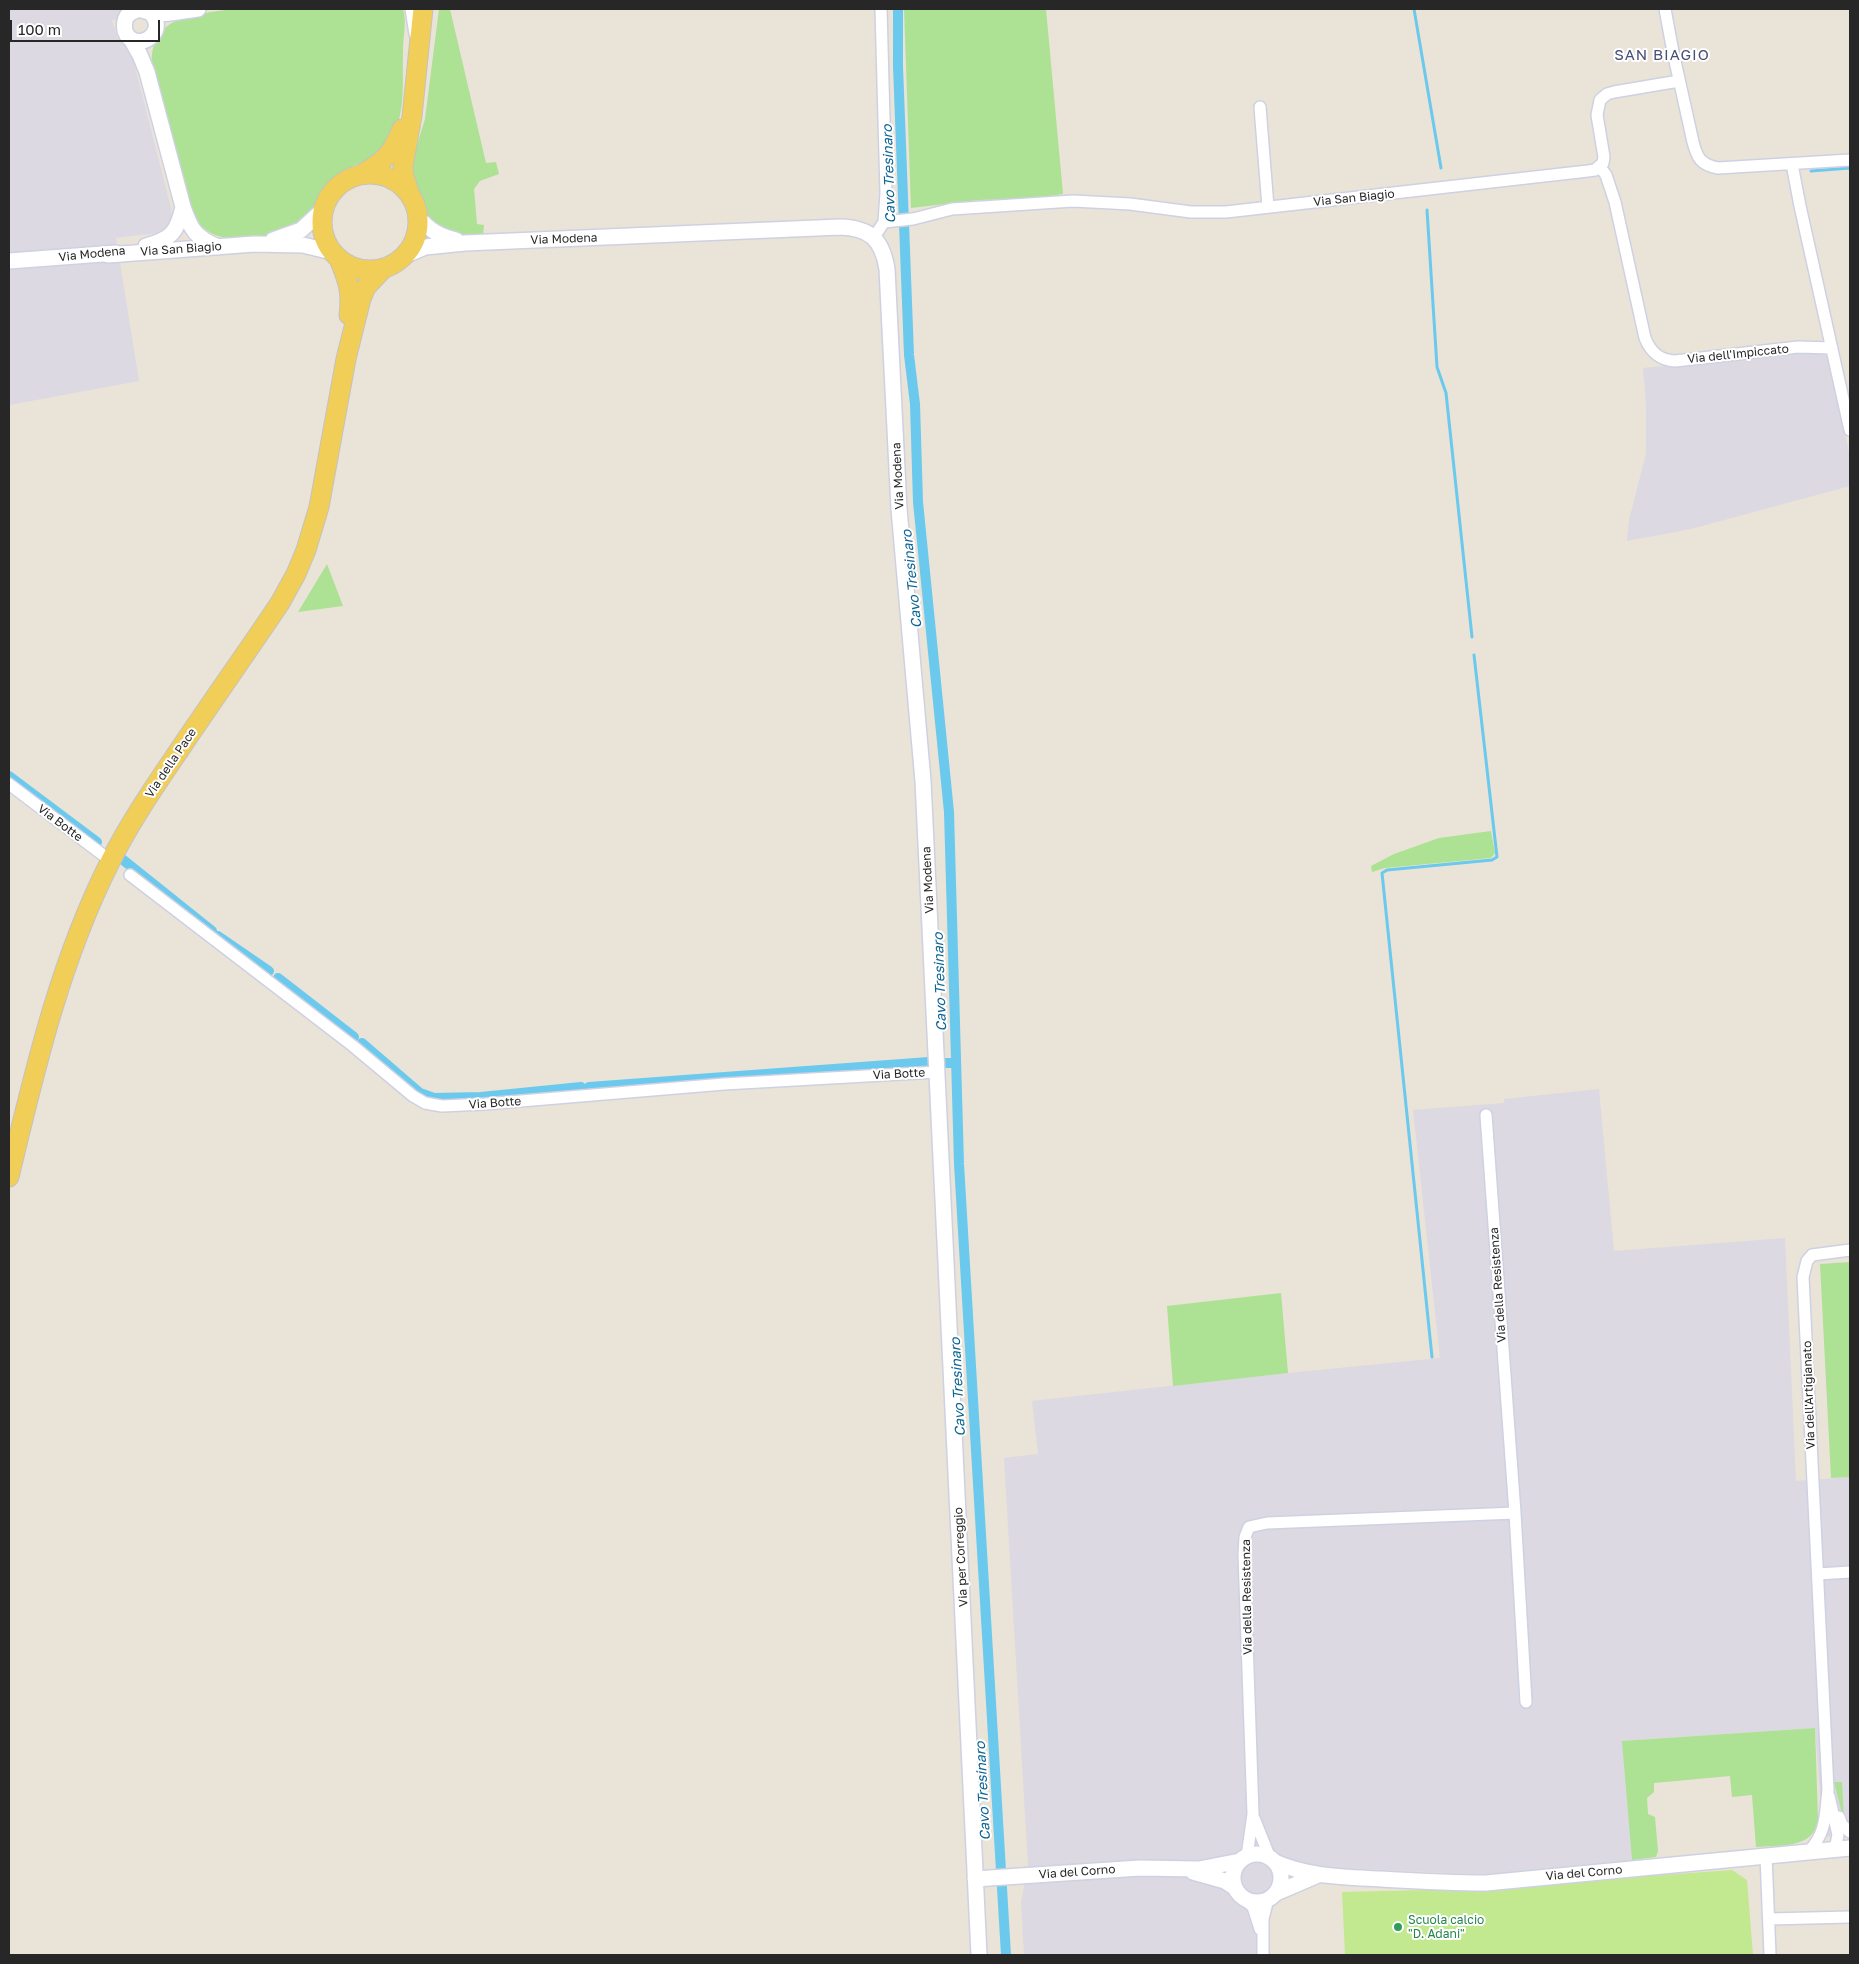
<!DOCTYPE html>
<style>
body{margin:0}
#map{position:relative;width:1859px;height:1964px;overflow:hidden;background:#eae3d8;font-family:"Golos Text",sans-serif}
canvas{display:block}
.frame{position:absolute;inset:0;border:10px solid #272727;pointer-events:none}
.scale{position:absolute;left:10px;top:20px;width:150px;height:22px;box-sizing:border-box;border:2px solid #272727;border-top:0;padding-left:6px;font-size:15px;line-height:18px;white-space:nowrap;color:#272727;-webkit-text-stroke:4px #fff;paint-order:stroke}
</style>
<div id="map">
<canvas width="1859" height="1964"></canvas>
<div class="frame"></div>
<div class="scale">100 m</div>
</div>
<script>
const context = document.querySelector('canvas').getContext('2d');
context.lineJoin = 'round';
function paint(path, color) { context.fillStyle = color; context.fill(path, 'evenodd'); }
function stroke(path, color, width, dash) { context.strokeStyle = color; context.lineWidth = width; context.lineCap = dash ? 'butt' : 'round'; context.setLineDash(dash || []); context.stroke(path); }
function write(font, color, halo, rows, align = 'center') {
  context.font = font + ' "Golos Text",sans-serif'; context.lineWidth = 4; context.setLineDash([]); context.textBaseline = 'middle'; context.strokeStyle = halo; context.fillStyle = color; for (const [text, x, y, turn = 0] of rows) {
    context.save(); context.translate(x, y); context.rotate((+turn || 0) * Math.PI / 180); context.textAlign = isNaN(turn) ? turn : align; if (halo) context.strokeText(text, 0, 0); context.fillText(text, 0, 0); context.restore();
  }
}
paint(new Path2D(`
 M9 9H177L112 20 117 37 131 51 171 208 172 218 166 228 158 233 116 238 139 381 9 405Z
 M1810 352 1825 355 1829 359 1850 457V486L1691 529 1627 541 1629 520 1646 454V404L1643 368Z
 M1599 1089 1614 1251 1785 1238 1796 1481 1850 1477V1835L1823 1837 1815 1728 1623 1741 1632 1860 1493 1875 1341 1868 1255 1895 1257 1955H1024L1021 1903 1028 1865 1004 1458 1038 1454 1032 1401 1288 1373 1440 1358 1413 1110 1504 1103V1099Z`), '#dcd9e2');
paint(new Path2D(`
 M233 9H403C407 22 403 37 403 50 402 80 407 116 389 143 375 162 352 163 335 176 319 189 316 208 302 222 287 236 237 242 218 236 207 232 201 226 194 218L152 66C149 15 194 15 233 9Z
 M439 9H450L486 163 496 162 499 174 480 181 474 189 477 224 484 225 483 237H470L447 231 435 225 427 214 412 175V161L425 119Z
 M904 9H1046L1063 194 1034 198 979 200 911 208Z
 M327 564 343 606 298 612Z
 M1491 831 1495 853 1491 858 1385 868 1372 872 1371 866 1394 854 1439 838Z
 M1850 1262V1477L1831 1478 1820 1264Z
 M1281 1293 1288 1373 1173 1386 1167 1306Z
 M1815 1728 1818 1819C1815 1849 1780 1845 1756 1847L1752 1795 1732 1797 1730 1776 1654 1783V1792L1647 1798 1648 1814 1655 1817 1658 1851 1656 1857 1632 1860 1622 1741Z
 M1834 1782H1842L1844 1821Z`), '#ade194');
paint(new Path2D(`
 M1732 1870 1747 1880 1753 1955H1345L1342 1892 1468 1889Z`), '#c2e98f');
stroke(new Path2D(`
 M1414 9 1441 168
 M1811 171 1850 168
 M1427 210 1437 367 1446 393 1472 637
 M1432 1357 1382 873 1387 870 1492 860 1497 857 1474 655`), '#6ac9ed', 3);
stroke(new Path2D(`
 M898 9V66L909 355 915 404 918 502 949 812 959 1164 1006 1955
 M9 776 97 842
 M122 859 212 931
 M218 936 269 971
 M278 978 354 1037
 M362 1043 420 1093 434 1098 481 1097 581 1087
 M945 1063H956
 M589 1087 929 1062`), '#6ac9ed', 10);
const minor = new Path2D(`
 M411 9 415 34
 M1665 9 1673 52 1693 142C1697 158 1701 165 1718 168L1850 160
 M1260 107 1268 207
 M1792 164 1800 206 1850 430
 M1600 167 1606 175 1615 202 1645 338C1651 353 1660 360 1675 361L1798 347 1832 348
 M884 222 913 219 952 209 1073 201 1130 204 1191 212H1226L1588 171 1595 170 1603 163 1604 157 1597 115 1600 100 1607 94 1614 92 1679 81
 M874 237 884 222 886 193 881 9
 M9 784 111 861
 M130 875 353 1046 413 1096 425 1103 442 1106 485 1104 724 1084 937 1072
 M1486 1115 1515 1513 1526 1702
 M1818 1574 1850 1572
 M1829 1796 1838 1835 1835 1849
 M1839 1817 1842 1825 1850 1832
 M1254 1818 1270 1858
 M1809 1851C1827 1832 1825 1814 1828 1790L1803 1277 1807 1261 1812 1255 1850 1250
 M1247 1856 1253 1814 1244 1554 1245 1537 1249 1527 1267 1523 1515 1513
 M1766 1856 1770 1955
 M1242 1897 1253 1907 1260 1929
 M1769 1919 1850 1917
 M1263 1955V1919L1268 1899`);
const tertiary = new Path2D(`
 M151 13C170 35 133 54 125 31 124 26 124 21 127 16 130 13 133 11 137 10 144 9 149 13 156 14 170 14 183 11 198 9
 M131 39 140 55 147 72 183 207C191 230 195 237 218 247
 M418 217C429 230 439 236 456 240
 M273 240 301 230 325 208
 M146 246C171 239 177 233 183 207
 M108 255 254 244 303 245 332 252
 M404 256 425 247 465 243 840 227C870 228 882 239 887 269L899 509 923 781 979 1955
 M9 261 116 253
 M1233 1878a24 24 0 1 1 48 0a24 24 0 1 1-48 0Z
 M1275 1862C1309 1877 1344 1877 1381 1879 1416 1881 1451 1883 1486 1883L1850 1848
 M1193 1872 1225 1881 1234 1887
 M975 1879 1140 1868 1199 1869 1240 1861
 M1276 1893 1318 1875`);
const primary = new Path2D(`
 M322 222a48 48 0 1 1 96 0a48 48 0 1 1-96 0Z
 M360 175C384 162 392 154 402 129
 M410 195 404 176 403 166 412 116 423 9
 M339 259C348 280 352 292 349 315
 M9 1177C35 1069 60 961 110 862 130 822 155 786 180 749 213 700 247 652 280 603L296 574 306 550 319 507 346 359 361 299 366 287 384 268`);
stroke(minor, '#ced1e1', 14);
stroke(tertiary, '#ced1e1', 18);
stroke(primary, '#c3c3c3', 21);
stroke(minor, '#fff', 11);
stroke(tertiary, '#fff', 15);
stroke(primary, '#f0ce58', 19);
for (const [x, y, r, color] of [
 [1398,1927,5,"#2e9e5b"]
]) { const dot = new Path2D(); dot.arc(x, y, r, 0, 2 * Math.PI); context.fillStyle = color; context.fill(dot); stroke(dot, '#fff', 2); }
write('12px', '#272727', '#fff', [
 ["Via San Biagio",1354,198,-6],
 ["Via Modena",564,239,-2],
 ["Via San Biagio",181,249,-4],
 ["Via Modena",92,254,-6],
 ["Via dell'Impiccato",1738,354,-6],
 ["Via Modena",898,476,-93],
 ["Via della Pace",171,763,-56],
 ["Via Botte",60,823,37],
 ["Via Modena",928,880,-93],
 ["Via Botte",899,1074,-3],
 ["Via Botte",495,1103,-4],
 ["Via della Resistenza",1498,1285,-94],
 ["Via dell'Artigianato",1809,1395,-92],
 ["Via per Correggio",961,1557,-93],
 ["Via della Resistenza",1247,1597,-91],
 ["Via del Corno",1077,1872,-4],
 ["Via del Corno",1584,1873,-5]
]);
write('12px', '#27864d', '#fff', [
 ["Scuola calcio",1408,1920],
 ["\"D. Adani\"",1408,1934]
], 'left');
write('italic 14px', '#0d6595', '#fff', [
 ["Cavo Tresinaro",889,174,-92],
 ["Cavo Tresinaro",912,579,-96],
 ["Cavo Tresinaro",940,982,-92],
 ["Cavo Tresinaro",958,1387,-93],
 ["Cavo Tresinaro",983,1791,-93]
]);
context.letterSpacing = '1px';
write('15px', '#485077', '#fff', [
 ["SAN BIAGIO",1662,55]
]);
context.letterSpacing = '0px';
</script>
